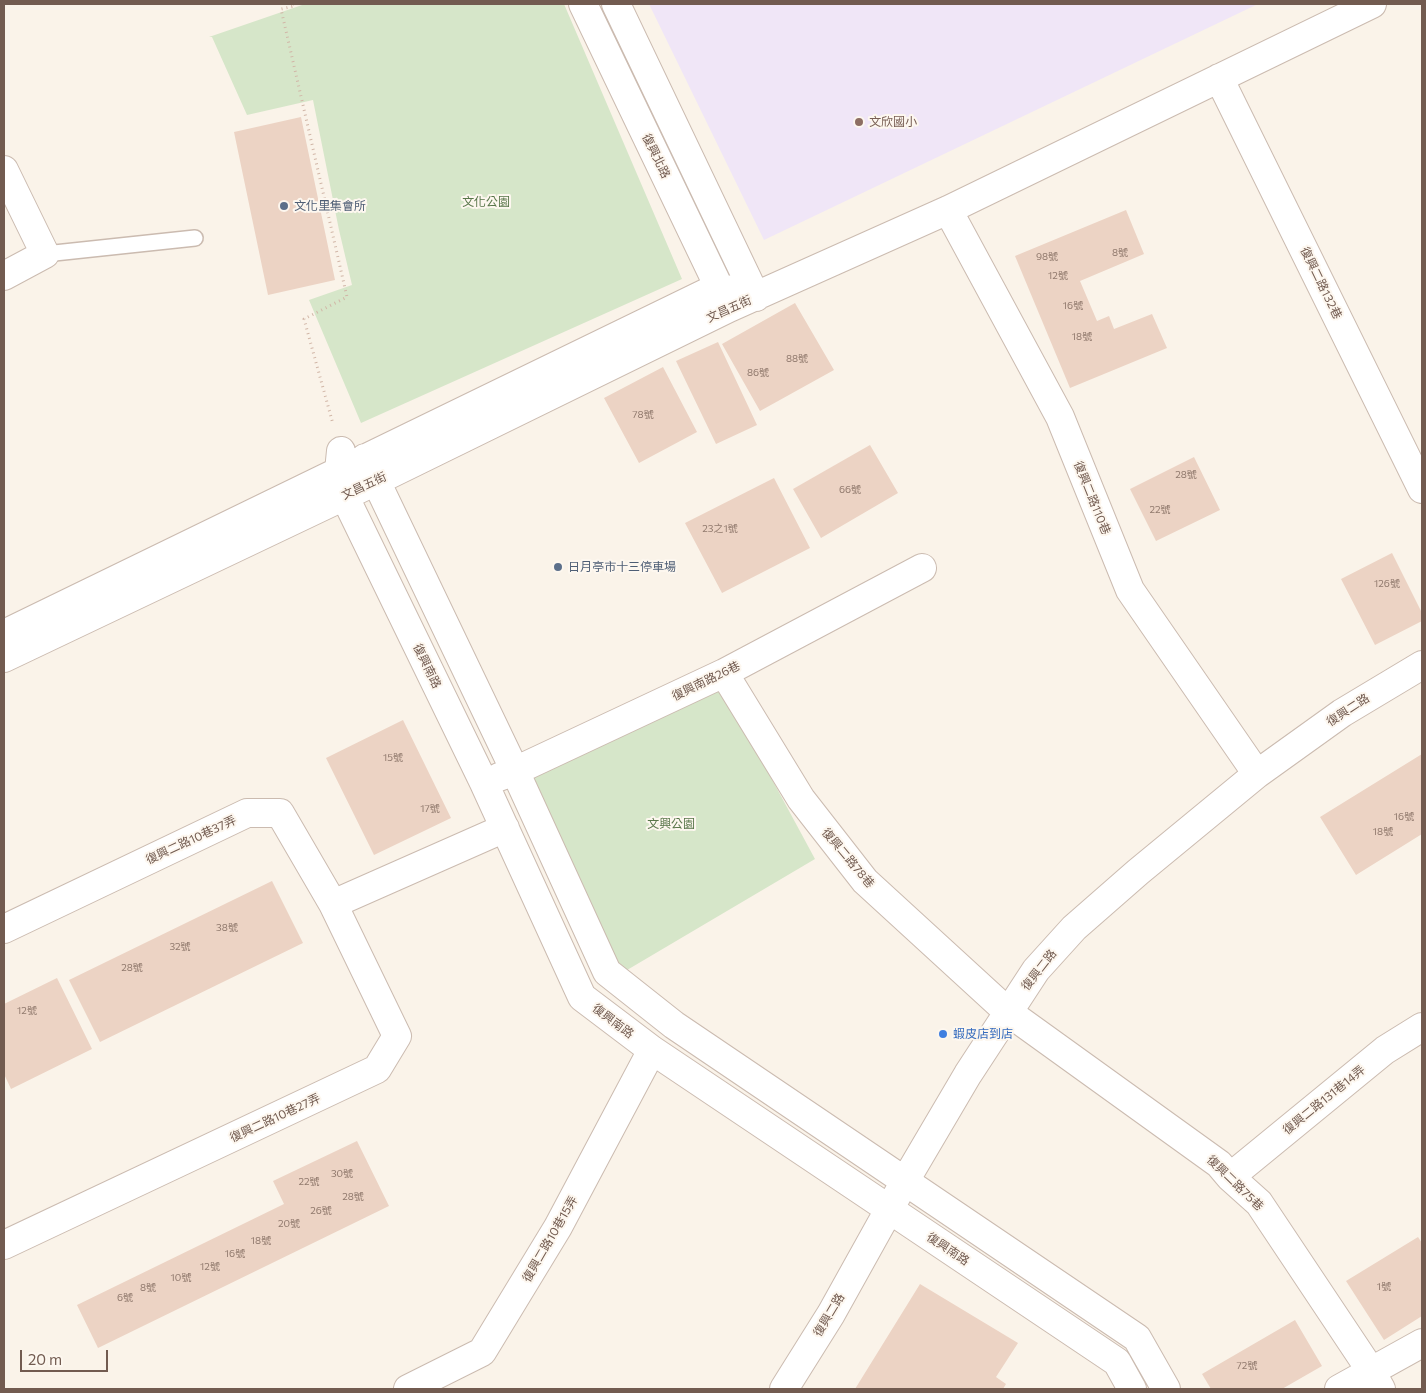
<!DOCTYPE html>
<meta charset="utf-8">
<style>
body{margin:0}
#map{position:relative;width:1426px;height:1393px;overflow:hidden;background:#faf3e9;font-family:Commissioner,sans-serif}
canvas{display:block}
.frame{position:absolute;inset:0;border:5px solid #725b50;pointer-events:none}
.scale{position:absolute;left:20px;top:1350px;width:88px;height:22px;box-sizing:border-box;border:2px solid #725b50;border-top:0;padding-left:6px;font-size:15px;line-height:18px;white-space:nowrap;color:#725b50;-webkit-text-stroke:4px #fdf7ef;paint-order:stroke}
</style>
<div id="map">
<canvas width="1426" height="1393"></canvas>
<div class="frame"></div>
<div class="scale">20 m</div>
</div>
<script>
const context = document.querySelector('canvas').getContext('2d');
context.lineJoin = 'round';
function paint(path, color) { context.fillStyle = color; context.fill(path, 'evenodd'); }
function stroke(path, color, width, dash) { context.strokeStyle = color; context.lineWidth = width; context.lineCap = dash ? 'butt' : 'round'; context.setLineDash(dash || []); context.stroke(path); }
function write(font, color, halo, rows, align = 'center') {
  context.font = font + ' Commissioner,"Noto Sans TC",sans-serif'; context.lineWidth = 4; context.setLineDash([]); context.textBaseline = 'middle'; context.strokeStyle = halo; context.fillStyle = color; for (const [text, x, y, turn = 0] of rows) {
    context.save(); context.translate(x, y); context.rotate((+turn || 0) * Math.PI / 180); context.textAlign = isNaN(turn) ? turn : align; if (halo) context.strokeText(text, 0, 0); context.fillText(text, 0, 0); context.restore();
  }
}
paint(new Path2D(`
 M649 4H1258L764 240Z`), '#f0e6f7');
paint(new Path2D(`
 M305 4H564L682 279 361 423 309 300 352 285 339 230 313 100 247 115 212 37H209Z
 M722 687 815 859 622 973 531 773Z`), '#d6e6c9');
paint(new Path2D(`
 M301 117 335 280 268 295 234 132Z
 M1126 210 1144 254 1080 281 1097 321 1109 316 1114 329 1152 314 1167 348 1070 388 1015 256Z
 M795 303 834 370 760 411 722 344Z
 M718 342 757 425 716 444 676 361Z
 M663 367 697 432 639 463 604 398Z
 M870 445 898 493 821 538 793 489Z
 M1194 457 1220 510 1156 541 1130 489Z
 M774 478 810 548 722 593 685 523Z
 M1392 553 1422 613V621L1375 645 1341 579Z
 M403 720 451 818 374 855 326 758Z
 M1422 754V834L1356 875 1320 817Z
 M272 881 303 943 100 1042 69 980Z
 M57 978 92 1049 11 1089 4 1074V1004Z
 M357 1141 389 1206 98 1348 77 1305 284 1204 273 1181Z
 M1418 1237 1422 1243V1316L1384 1340 1346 1281Z
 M920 1284 1018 1343 996 1377 1006 1384 1003 1389H855Z
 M1295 1320 1322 1366 1282 1389H1211L1202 1374Z`), '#ecd3c4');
const lane = new Path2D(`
 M45 254 195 238`);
const street = new Path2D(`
 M583 4 726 302
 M616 4 756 297
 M1219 78 1422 489
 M4 170 45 254 4 276
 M948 210 1060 417 1130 590 1257 774
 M341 451 339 471 344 495 484 783 582 997 652 1050 1117 1362 1132 1389
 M365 458 515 771 607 972 674 1025 1137 1338 1166 1389
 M4 634 718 287 756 297
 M4 658 376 481 729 308 948 210 1372 4
 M724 673 801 799 865 881 1008 1012 1219 1164 1230 1177 1259 1203 1371 1371 1381 1389
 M499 777 515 771 724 673 922 568
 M4 929 247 813H280L333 904 505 828
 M1230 1177 1385 1050 1422 1027
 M4 1245 377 1069 397 1036 333 904
 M408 1389 482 1352 558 1227 652 1050
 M784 1389 831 1314 905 1181 968 1074 1036 970 1074 928 1138 872 1257 774 1342 713 1422 665
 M1339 1389 1422 1343`);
stroke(lane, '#cbbbb0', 18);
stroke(street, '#cbbbb0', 30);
stroke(new Path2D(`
 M294 4 295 6 281 9 347 297 304 319 333 424`), '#d1b6a7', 3, [1, 4]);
stroke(lane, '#fff', 15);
stroke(street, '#fff', 28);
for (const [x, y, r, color] of [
 [859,122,5,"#8d6e63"],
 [284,206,5,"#5c6f8a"],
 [558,567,5,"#5c6f8a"],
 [943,1034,5,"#3f7fe0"]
]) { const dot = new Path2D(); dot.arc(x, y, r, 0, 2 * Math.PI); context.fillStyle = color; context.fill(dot); stroke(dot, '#fdf7ef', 2); }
write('10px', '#90796d', null, [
 ["8號",1120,253],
 ["98號",1047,257],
 ["12號",1058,276],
 ["16號",1073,306],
 ["18號",1082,337],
 ["88號",797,359],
 ["86號",758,373],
 ["78號",643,415],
 ["28號",1186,475],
 ["66號",850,490],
 ["22號",1160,510],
 ["23之1號",720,529],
 ["126號",1387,584],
 ["15號",393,758],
 ["17號",430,809],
 ["16號",1404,817],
 ["18號",1383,832],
 ["38號",227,928],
 ["32號",180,947],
 ["28號",132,968],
 ["12號",27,1011],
 ["30號",342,1174],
 ["22號",309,1182],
 ["28號",353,1197],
 ["26號",321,1211],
 ["20號",289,1224],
 ["18號",261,1241],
 ["16號",235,1254],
 ["12號",210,1267],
 ["10號",181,1278],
 ["1號",1384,1287],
 ["8號",148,1288],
 ["6號",125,1298],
 ["72號",1247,1366]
]);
write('12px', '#785e54', '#fdf7ef', [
 ["文欣國小",869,122]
], 'left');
write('12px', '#725b50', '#fdf7ef', [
 ["復興北路",656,156,64],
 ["復興二路132巷",1321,283,64],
 ["文昌五街",729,309,-24],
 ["文昌五街",364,486,-25],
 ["復興二路110巷",1092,498,68],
 ["復興南路",427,666,64],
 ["復興南路26巷",706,681,-26],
 ["復興二路",1348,710,-33],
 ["復興二路10巷37弄",191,840,-25],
 ["復興二路78巷",848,858,50],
 ["復興二路",1039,970,-52],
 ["復興南路",613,1021,37],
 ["復興二路131巷14弄",1324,1100,-39],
 ["復興二路10巷27弄",275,1118,-25],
 ["復興二路75巷",1235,1183,44],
 ["復興二路10巷15弄",550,1239,-60],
 ["復興南路",948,1249,34],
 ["復興二路",829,1315,-59]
]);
write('12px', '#587649', '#fdf7ef', [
 ["文化公園",486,202],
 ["文興公園",671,824]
]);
write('12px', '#4e5e75', '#fdf7ef', [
 ["文化里集會所",294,206],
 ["日月亭市十三停車場",568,567]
], 'left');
write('12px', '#366cbe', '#fdf7ef', [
 ["蝦皮店到店",953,1034]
], 'left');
</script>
